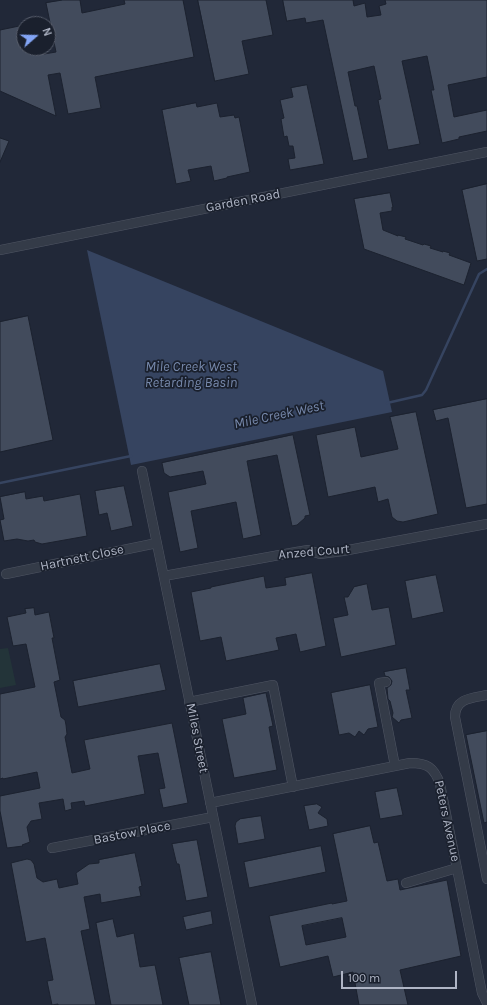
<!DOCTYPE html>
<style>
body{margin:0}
#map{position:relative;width:487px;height:1005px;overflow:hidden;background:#212838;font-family:Karla,sans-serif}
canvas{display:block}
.north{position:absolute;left:16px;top:16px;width:40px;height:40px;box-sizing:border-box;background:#1a202d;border:1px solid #565c6a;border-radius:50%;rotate:70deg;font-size:11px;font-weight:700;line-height:16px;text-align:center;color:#afb5c5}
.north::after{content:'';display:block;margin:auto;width:14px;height:18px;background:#83a5f5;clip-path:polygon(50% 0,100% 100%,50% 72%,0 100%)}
.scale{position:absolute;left:341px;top:971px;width:116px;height:18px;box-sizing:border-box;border:2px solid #afb5c5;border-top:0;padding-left:5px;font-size:12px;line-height:14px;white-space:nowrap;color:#afb5c5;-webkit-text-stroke:3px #1a202d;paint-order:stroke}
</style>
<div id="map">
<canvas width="487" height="1005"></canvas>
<div class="north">N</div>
<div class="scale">100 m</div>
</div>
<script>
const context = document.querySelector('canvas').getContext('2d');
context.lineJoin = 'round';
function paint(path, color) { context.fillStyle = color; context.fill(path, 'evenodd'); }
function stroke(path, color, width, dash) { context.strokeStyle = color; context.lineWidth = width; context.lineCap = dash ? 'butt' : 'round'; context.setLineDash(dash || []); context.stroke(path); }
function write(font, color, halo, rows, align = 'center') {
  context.font = font + ' Karla,sans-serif'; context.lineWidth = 3.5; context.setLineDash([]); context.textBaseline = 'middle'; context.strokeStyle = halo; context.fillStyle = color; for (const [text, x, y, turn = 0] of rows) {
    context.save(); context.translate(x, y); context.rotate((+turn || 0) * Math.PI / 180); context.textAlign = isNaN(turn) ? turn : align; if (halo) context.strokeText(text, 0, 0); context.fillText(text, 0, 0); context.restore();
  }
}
paint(new Path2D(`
 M8 648 16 685 0 688V649Z`), '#233439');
paint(new Path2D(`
 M87 250 383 371 392 412 131 465Z`), '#364460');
stroke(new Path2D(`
 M387 403 422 395 426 390 479 274 487 269
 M0 483 131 456`), '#364460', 2.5);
const building = new Path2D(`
 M63 0H80L82 13 125 4 124 0H183L194 57 95 77 101 108 68 114 60 73 48 75 56 116 0 91V30L24 25V48H43L44 54 56 52 46 3Z
 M198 0H266L273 35 242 41 249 74 215 81Z
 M283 0H353L354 6 365 3 367 17 381 15 379 6 386 4 385 0H487V77L448 85 454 117 487 110V131L459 137V139L442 143 431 90H434L427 56 402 61 420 144 388 150 378 100 381 99 374 66 348 72 355 106H357L368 158 353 161 323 20 306 23 305 18 287 21Z
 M307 85 324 164 290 170 288 159 295 158 293 146H289L287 136 284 137 281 119 284 118 280 100 293 97 291 88Z
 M196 103 197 107 217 103 220 117 234 115 235 118 239 117 250 172 227 177V178L214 181 211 166 188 170 191 181 176 184 162 110Z
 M0 138 9 141 0 162Z
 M487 184V259L477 261 462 190Z
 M390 193 393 207H392V211L380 213 383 230 398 236V235L406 237 405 239 423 245 424 244 431 246 430 248 443 252V251L450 253 449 255 471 263 464 285 364 249 354 199Z
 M28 316 53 440 0 452V322Z
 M487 399V504L466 508 448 418 436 421 433 410Z
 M416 412 438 514 403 522 397 521 392 517 388 499 378 502 375 487 328 497 316 435 355 427 361 457 398 449 390 417Z
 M293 435 310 515 305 516V518L297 525 292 526 277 455 247 461 261 535 243 539 236 502 191 511 198 548 180 552 168 492 206 484 203 471 170 477 164 473 162 463Z
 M124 486 133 526 111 531 107 513 99 515 95 491Z
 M25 492 26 499 43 496 44 501 80 494 87 536 42 544 35 542 34 540 28 541 17 539 4 541 0 520 4 519 0 497Z
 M312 573 326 646 300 652 296 634 276 638 279 650 226 661 221 637 200 641 191 592 211 588V587L264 576 266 588 286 585 285 578Z
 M436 575 444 612 412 619 405 581Z
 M367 584 372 610 389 607 396 645 341 657 333 618 348 615 344 597H348L354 587Z
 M34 608 35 615 49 612 54 638H52L60 680 54 682 61 717 65 720 66 725 67 734 65 737 72 773 90 769 84 740 172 723 188 803 163 808 159 789 165 788 158 753 138 756 145 794 85 806 84 801 71 803 72 809 65 811 63 799 39 803 42 819 31 821 27 827 30 842 22 845 23 846 7 848 0 811V796L40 788 37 772 3 779V778L0 779V694L35 687 26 644 13 646 7 617 26 613 25 609Z
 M160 664 166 690 78 707 73 681Z
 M406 668 410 690H406L412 718 401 720 399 723 392 717 393 713 390 701 388 699 387 688 391 685 392 681 389 677 385 676 384 672Z
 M370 685 378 727 368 729 364 735 359 731 355 737 349 733 339 735 331 693Z
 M266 693 273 726 269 727 277 770 234 778 222 719 246 714 243 698Z
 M487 731V822L484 823 466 735Z
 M397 788 403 815 380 819 375 792Z
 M317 804 322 807 318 813 327 819 328 826 309 830 304 806Z
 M261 816 265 839 238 844 235 826 236 822 240 819Z
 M370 826 374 843 378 842 387 881 398 879 400 890 447 880 461 956 400 970 408 1005H359L353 972 333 977 328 956 280 967 269 916 332 903V904L347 901 333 834ZM342 918 346 937 306 945 302 926Z
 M197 840 208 897 186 901 179 864H177L176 861 172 844Z
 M321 846 326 872 249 888 244 862Z
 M135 853 142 886 139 887 141 896 101 903 100 894 84 897 90 929 81 931 96 1005H58V1004L52 1005 47 981 53 980 45 938 26 942 11 863 27 859 31 860 34 864 37 878 43 882 57 879 59 888 78 884 76 873 89 864 99 863V860Z
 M211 911 213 924 186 930 183 917Z
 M113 919 117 937 134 933 140 967 155 965 163 1005H111L96 923Z
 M211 952 221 1005H189L179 958Z`);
paint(building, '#424b5c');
stroke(building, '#1c222f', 1);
const minor = new Path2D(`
 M0 250 487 152
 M142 471 252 1005
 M6 574 157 543
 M164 576 296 552 308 550 320 554 343 551 487 524
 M386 682 379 683 395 766
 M487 695C472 698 455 698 455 717L487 879
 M189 702 273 685 293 787
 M210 803 410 763C427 763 434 767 440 784L482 993 487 1003
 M52 848 213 817
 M406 883 457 868`);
stroke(minor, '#4f5563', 10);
stroke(minor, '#343b48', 9);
write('13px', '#afb5c5', '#1a202d', [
 ["Garden Road",243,201,-11],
 ["Anzed Court",314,552,-5],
 ["Hartnett Close",82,558,-12],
 ["Miles Street",197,738,79],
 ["Peters Avenue",447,821,78],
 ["Bastow Place",132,833,-11]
]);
write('italic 14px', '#7789ac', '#1a202d', [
 ["Mile Creek West",191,367],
 ["Retarding Basin",191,383],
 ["Mile Creek West",279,415,-12]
]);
</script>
